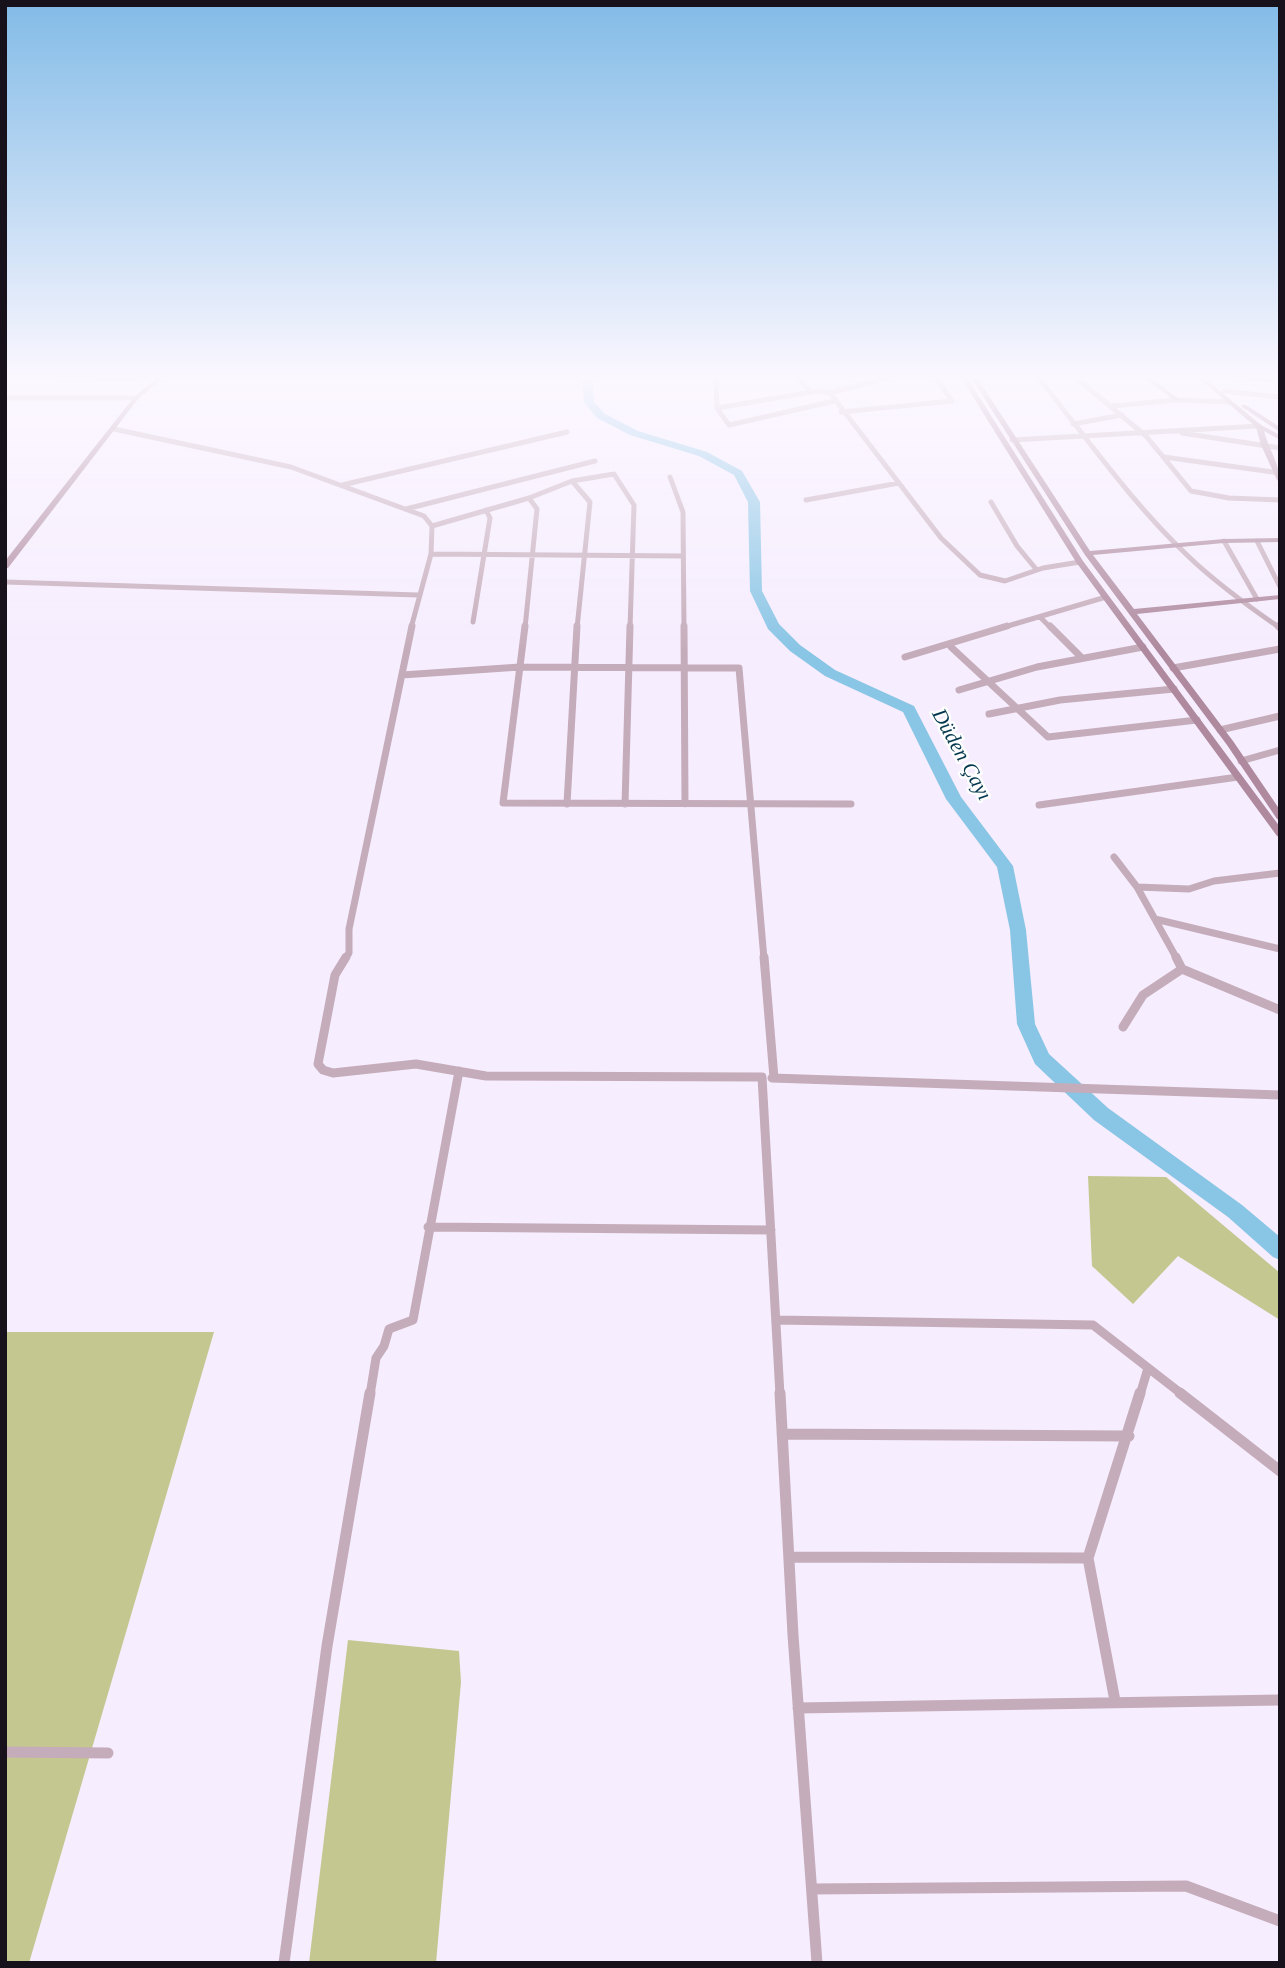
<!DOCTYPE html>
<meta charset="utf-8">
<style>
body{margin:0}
#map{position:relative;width:1285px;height:1968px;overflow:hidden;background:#f6edfe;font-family:"Times New Roman",serif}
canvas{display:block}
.frame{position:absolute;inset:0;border:7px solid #17111b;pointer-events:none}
</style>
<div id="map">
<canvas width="1285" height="1968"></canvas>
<div class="frame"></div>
</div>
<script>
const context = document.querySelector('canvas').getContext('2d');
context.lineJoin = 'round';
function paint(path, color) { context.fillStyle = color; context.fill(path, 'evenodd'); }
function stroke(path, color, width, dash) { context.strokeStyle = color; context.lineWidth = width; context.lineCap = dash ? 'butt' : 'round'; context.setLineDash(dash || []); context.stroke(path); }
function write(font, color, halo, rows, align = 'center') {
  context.font = font + ' "Times New Roman",serif'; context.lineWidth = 5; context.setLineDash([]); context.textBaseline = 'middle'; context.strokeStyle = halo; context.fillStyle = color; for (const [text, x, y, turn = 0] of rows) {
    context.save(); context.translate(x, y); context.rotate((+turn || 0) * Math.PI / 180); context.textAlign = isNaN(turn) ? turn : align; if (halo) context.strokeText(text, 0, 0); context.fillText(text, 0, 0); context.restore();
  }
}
paint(new Path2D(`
 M1088 1176 1166 1177 1280 1273V1320L1178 1256 1133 1304 1092 1266Z
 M5 1332H214L29 1963H5Z
 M348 1640 459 1651 461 1682 436 1963H309Z`), '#c4c790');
paint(new Path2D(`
 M586 376H596L592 382 594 402 605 414 638 431 707 452 742 471 760 502 762 591 779 624 800 645 835 670 914 706 961 797 1013 866 1026 930 1035 1024 1049 1054 1108 1108 1242 1205 1280 1237V1260L1273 1257 1228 1217 1094 1120 1035 1064 1017 1024 1010 930 997 867 946 799 903 712 825 676 790 651 768 629 750 591 748 502 734 475 699 456 630 435 597 418 584 402 582 382Z`), '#89c5e5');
stroke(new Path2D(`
 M60 376 124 379 159 376
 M716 376 717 408 729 425 835 401
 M797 376 810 392
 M893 376 830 393 941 538 980 575 1005 581 1043 568 1080 562
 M1037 376C1086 437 1131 502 1188 556 1216 583 1248 606 1280 628
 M1074 376 1146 436 1191 491 1229 498 1280 500
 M1236 376 1280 381
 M1224 391 1280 397
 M5 398H136
 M1112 406 1177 400 1229 402
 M717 408 818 391 830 393
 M841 412 952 401 935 376
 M1073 424 1122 415
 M114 429 291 467 424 516 432 526 431 554 411 628
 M1182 433 1280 448
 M1012 440 1259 426
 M1164 457 1280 473
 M670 477 683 512 684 628
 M572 481 590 502 577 628
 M342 485 567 432
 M806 500 899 483
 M991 502 1017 546 1036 569
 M406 509 595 461
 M432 526 529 498 572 481 614 474 634 505 630 628
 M1224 541 1257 599
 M1257 541 1280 587
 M431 554 683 556
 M5 582 418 595
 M1040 617 1051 628
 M473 622 490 518 486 510
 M525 628 537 509 529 498
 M1001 628 1106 597`), '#c5acba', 5);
stroke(new Path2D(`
 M525 626 503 803 851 804
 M684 626 685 804
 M1050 626 1082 658
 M1278 626 1280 628
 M951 647 1048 737 1197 720
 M905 657 1007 626
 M1173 668 1280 649
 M402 675 520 667 739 668 764 959
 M959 690 1037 667 1143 647
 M989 714 1060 700 1174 689
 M1220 730 1280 716
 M1241 761 1280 750
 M567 804 577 626
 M625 804 630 626
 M1039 805 1238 777
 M1114 857 1137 887 1177 959
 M1137 887 1189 889 1214 881 1280 873
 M1155 919 1280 949
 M345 959 349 953V929L412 626`), '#c5acba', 7);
stroke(new Path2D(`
 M346 957 335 975 318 1064 323 1070 333 1073 416 1064 486 1076 762 1077 780 1395
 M764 957 774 1078
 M1176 957 1182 969
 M1123 1027 1143 995 1182 969 1280 1010
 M772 1078 1280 1095
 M428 1227 771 1230
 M776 1320 1093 1325 1183 1395
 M370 1395 376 1358 384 1346 389 1329 413 1320 459 1071
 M1140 1395 1148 1368`), '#c5acba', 9);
stroke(new Path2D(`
 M780 1393 793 1635 817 1963
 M1180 1393 1280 1471
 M782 1434 1129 1436
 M789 1557 1088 1558 1140 1393
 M1088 1558 1115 1701
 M798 1708 1280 1700
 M5 1752 108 1753
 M812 1889 1186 1886 1280 1921
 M284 1963 327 1646 370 1393`), '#c5acba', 11);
paint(new Path2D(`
 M159 376H166L138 399 8 568H5V561L134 397Z
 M960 376H966L1083 561 1280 827V837L1277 836 1076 562Z
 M970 376H976L1090 551 1224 539 1280 538V542L1224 543 1093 555 1134 609 1280 595V599L1137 614 1233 741 1280 810V820L1277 819 1227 745 1085 555Z
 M1142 376H1149L1180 400 1175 401Z
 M1196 376H1202L1261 425 1280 435V440L1264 431C1268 448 1280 464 1280 482L1277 480 1261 445 1256 427Z
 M1242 405H1246L1280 427V432L1242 407Z`), '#af8a9f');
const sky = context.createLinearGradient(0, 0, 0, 651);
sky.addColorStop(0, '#82bbe7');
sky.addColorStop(0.58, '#fbf7ff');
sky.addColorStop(1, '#fbf7ff00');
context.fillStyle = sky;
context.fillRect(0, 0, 1285, 651);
write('italic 21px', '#02374d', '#fefefe', [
 ["Düden Çayı",961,755,61]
]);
</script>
